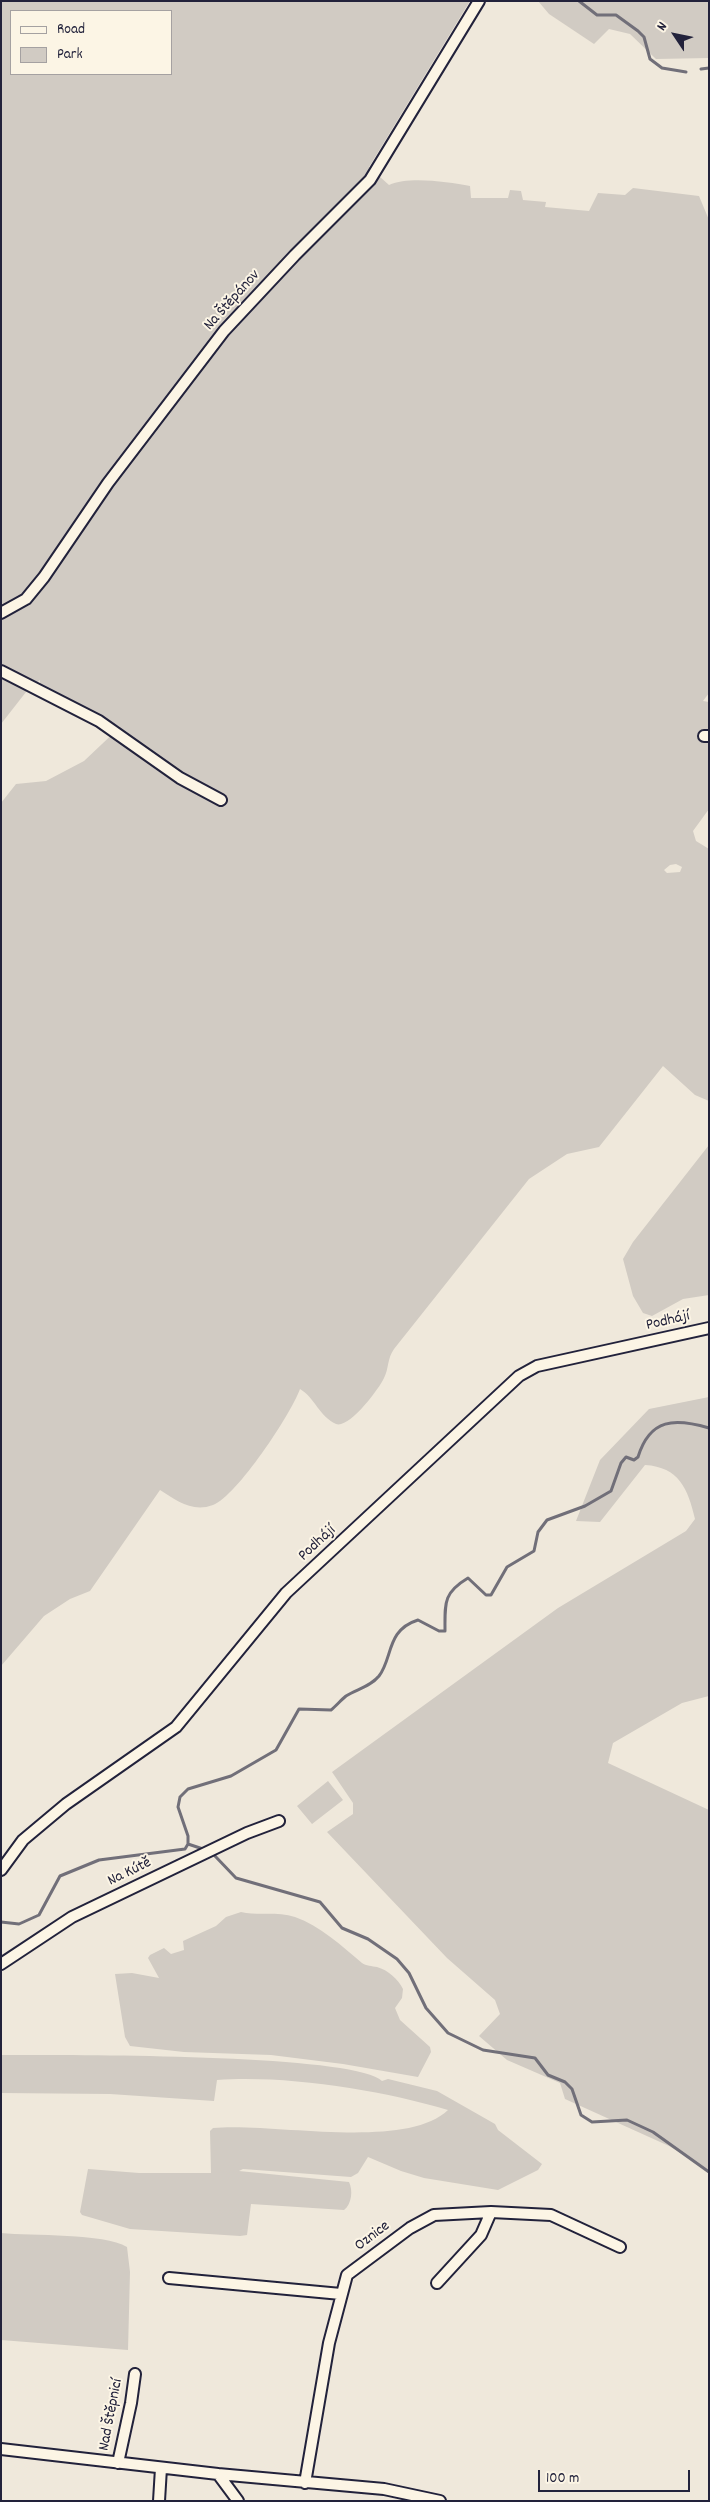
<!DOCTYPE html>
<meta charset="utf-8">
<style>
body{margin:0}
#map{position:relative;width:710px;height:2502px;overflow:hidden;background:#efe8db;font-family:Dekko,sans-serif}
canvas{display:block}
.frame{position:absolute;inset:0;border:2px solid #22223b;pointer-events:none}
.legend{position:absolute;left:10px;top:10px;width:162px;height:65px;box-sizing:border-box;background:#fcf5e5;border:1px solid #a5a1a1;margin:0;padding:6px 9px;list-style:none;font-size:15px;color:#22223b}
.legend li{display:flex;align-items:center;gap:10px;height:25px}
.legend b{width:25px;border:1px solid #a5a1a1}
.north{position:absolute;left:650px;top:10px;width:50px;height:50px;-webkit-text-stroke:4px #fcf5e5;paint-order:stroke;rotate:304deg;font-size:14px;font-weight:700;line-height:20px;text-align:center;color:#22223b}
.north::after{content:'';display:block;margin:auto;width:18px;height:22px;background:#22223b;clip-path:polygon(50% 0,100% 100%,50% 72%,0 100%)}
.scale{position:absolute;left:538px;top:2470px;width:152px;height:22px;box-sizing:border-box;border:2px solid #22223b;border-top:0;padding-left:6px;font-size:15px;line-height:18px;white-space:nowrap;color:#22223b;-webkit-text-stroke:4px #fcf5e5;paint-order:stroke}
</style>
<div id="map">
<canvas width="710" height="2502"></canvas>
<div class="frame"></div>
<ul class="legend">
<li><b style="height:6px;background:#fcf5e5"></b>Road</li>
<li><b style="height:14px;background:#d1cbc3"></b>Park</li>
</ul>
<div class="north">N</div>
<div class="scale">100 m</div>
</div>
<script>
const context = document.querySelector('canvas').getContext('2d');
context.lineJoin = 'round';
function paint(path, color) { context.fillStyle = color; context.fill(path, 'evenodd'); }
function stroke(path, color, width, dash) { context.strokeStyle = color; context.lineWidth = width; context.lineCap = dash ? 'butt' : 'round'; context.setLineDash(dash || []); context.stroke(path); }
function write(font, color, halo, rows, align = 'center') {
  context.font = font + ' Dekko,sans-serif'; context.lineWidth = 4; context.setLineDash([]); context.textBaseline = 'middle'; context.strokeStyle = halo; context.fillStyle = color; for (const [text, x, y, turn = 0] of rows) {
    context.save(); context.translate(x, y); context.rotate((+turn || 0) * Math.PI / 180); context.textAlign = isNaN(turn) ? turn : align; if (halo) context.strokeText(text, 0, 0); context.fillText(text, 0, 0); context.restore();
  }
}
paint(new Path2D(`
 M1 1H470L369 167 389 185C409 176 448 182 470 186L471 198H508L510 190 521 191 523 200 546 202 545 207 589 211 598 193 625 195 633 188 699 196 709 220V693L703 701 709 702V809L693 831 696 841 709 849V1101L695 1095 663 1066 599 1147 567 1154 529 1179 394 1349C387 1359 389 1368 384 1378 379 1389 349 1429 336 1424 320 1417 314 1397 300 1389 291 1414 237 1496 213 1505 192 1513 176 1500 160 1490L90 1591 70 1599 44 1616 1 1666V803L16 784 46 781 84 761 120 727 40 684V680L26 692 1 724ZM11 11H171V74H11ZM676 864 682 867 680 872 667 873 664 870 670 865Z
 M538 1H709V58L656 59 630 34 609 29 594 44 549 14Z
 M709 1145V1295L683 1299 652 1316 643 1313 633 1296 623 1259 633 1242Z
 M709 1397V1696L682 1703 613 1743 608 1763 709 1810V2170L669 2146 565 2099 560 2083 507 2060 479 2036 500 2014 495 2000 447 1958 327 1832 353 1814V1803L332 1772 558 1608 686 1531 695 1519C688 1489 679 1467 645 1465L600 1522 576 1521 600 1460 649 1409Z
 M328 1781 343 1800 312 1824 297 1806Z
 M241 1912C258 1916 277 1911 295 1917 320 1926 342 1946 362 1963 366 1966 372 1966 377 1967 388 1970 398 1979 403 1989L402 1998 395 2008 400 2020 430 2047 431 2052 418 2077 343 2064 271 2055 184 2052 130 2046 125 2037 115 1974 132 1973 159 1978 148 1958 150 1955 164 1948 171 1954 184 1950 183 1941 216 1926 226 1917Z
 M1 2055C55 2055 355 2053 382 2081L388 2079 437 2091 495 2124 498 2130 542 2164 538 2170 498 2190 424 2178 401 2171 368 2157 358 2173 351 2177 243 2169 239 2171 349 2182C353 2190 352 2204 344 2210L251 2204 247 2235 240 2236 130 2229 82 2215 80 2212 88 2169 139 2173H211L210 2131 213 2128C272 2122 405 2151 448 2110 381 2090 287 2075 217 2080L214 2101 110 2094 1 2093Z
 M1 2233C32 2236 104 2233 127 2247L130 2272 128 2350 1 2340Z`), '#d1cbc3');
stroke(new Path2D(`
 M579 1 597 15H616L638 31 644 37 650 59 662 68 686 72
 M701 69 709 68
 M188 1844 203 1849
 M215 1856 236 1878 320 1902 342 1928 368 1939 397 1959 409 1973 426 2008 448 2033 483 2050 535 2058 548 2075 565 2082 572 2089 581 2115 592 2122 627 2120 653 2132 709 2172
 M1 1922 19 1924 39 1915 60 1876 99 1860 185 1849 188 1844V1836L178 1807 180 1797 188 1789 231 1776 276 1750 299 1709 331 1710C336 1706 341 1700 346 1696 357 1689 370 1687 379 1676 393 1658 386 1630 418 1620L439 1631H445C445 1603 443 1593 468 1578L486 1595H491L507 1567 534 1551 538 1532 547 1520 585 1506 611 1491 621 1463 626 1457 634 1460 638 1457C650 1418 675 1418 709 1428`), '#716f79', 3);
const minor = new Path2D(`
 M1 613 26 599 44 577 108 483 224 331 295 255 370 180 479 1
 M1 671 99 721 180 778 221 800
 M704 736H709
 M1 1870 23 1840 66 1804 176 1727 286 1593 519 1376 537 1366 709 1328
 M1 1964 72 1917 247 1833 279 1821
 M169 2278 341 2294
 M437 2283 481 2235 491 2212
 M1 2449 218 2474 384 2489 440 2501
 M118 2463 131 2403 135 2374
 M218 2474 238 2501
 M305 2483 329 2343 347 2275 410 2228 434 2215 491 2212 551 2215 620 2247
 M159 2501 161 2468`);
stroke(minor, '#22223b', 14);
stroke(minor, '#fcf5e5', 10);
write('16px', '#22223b', '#fcf5e5', [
 ["Na Štěpánov",233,301,-48],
 ["Podhájí",668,1322,-13],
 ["Podhájí",318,1544,-43],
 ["Na Kútě",130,1873,-26],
 ["Oznice",373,2237,-37],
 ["Nad Štěpnicí",112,2415,-79]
]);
</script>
